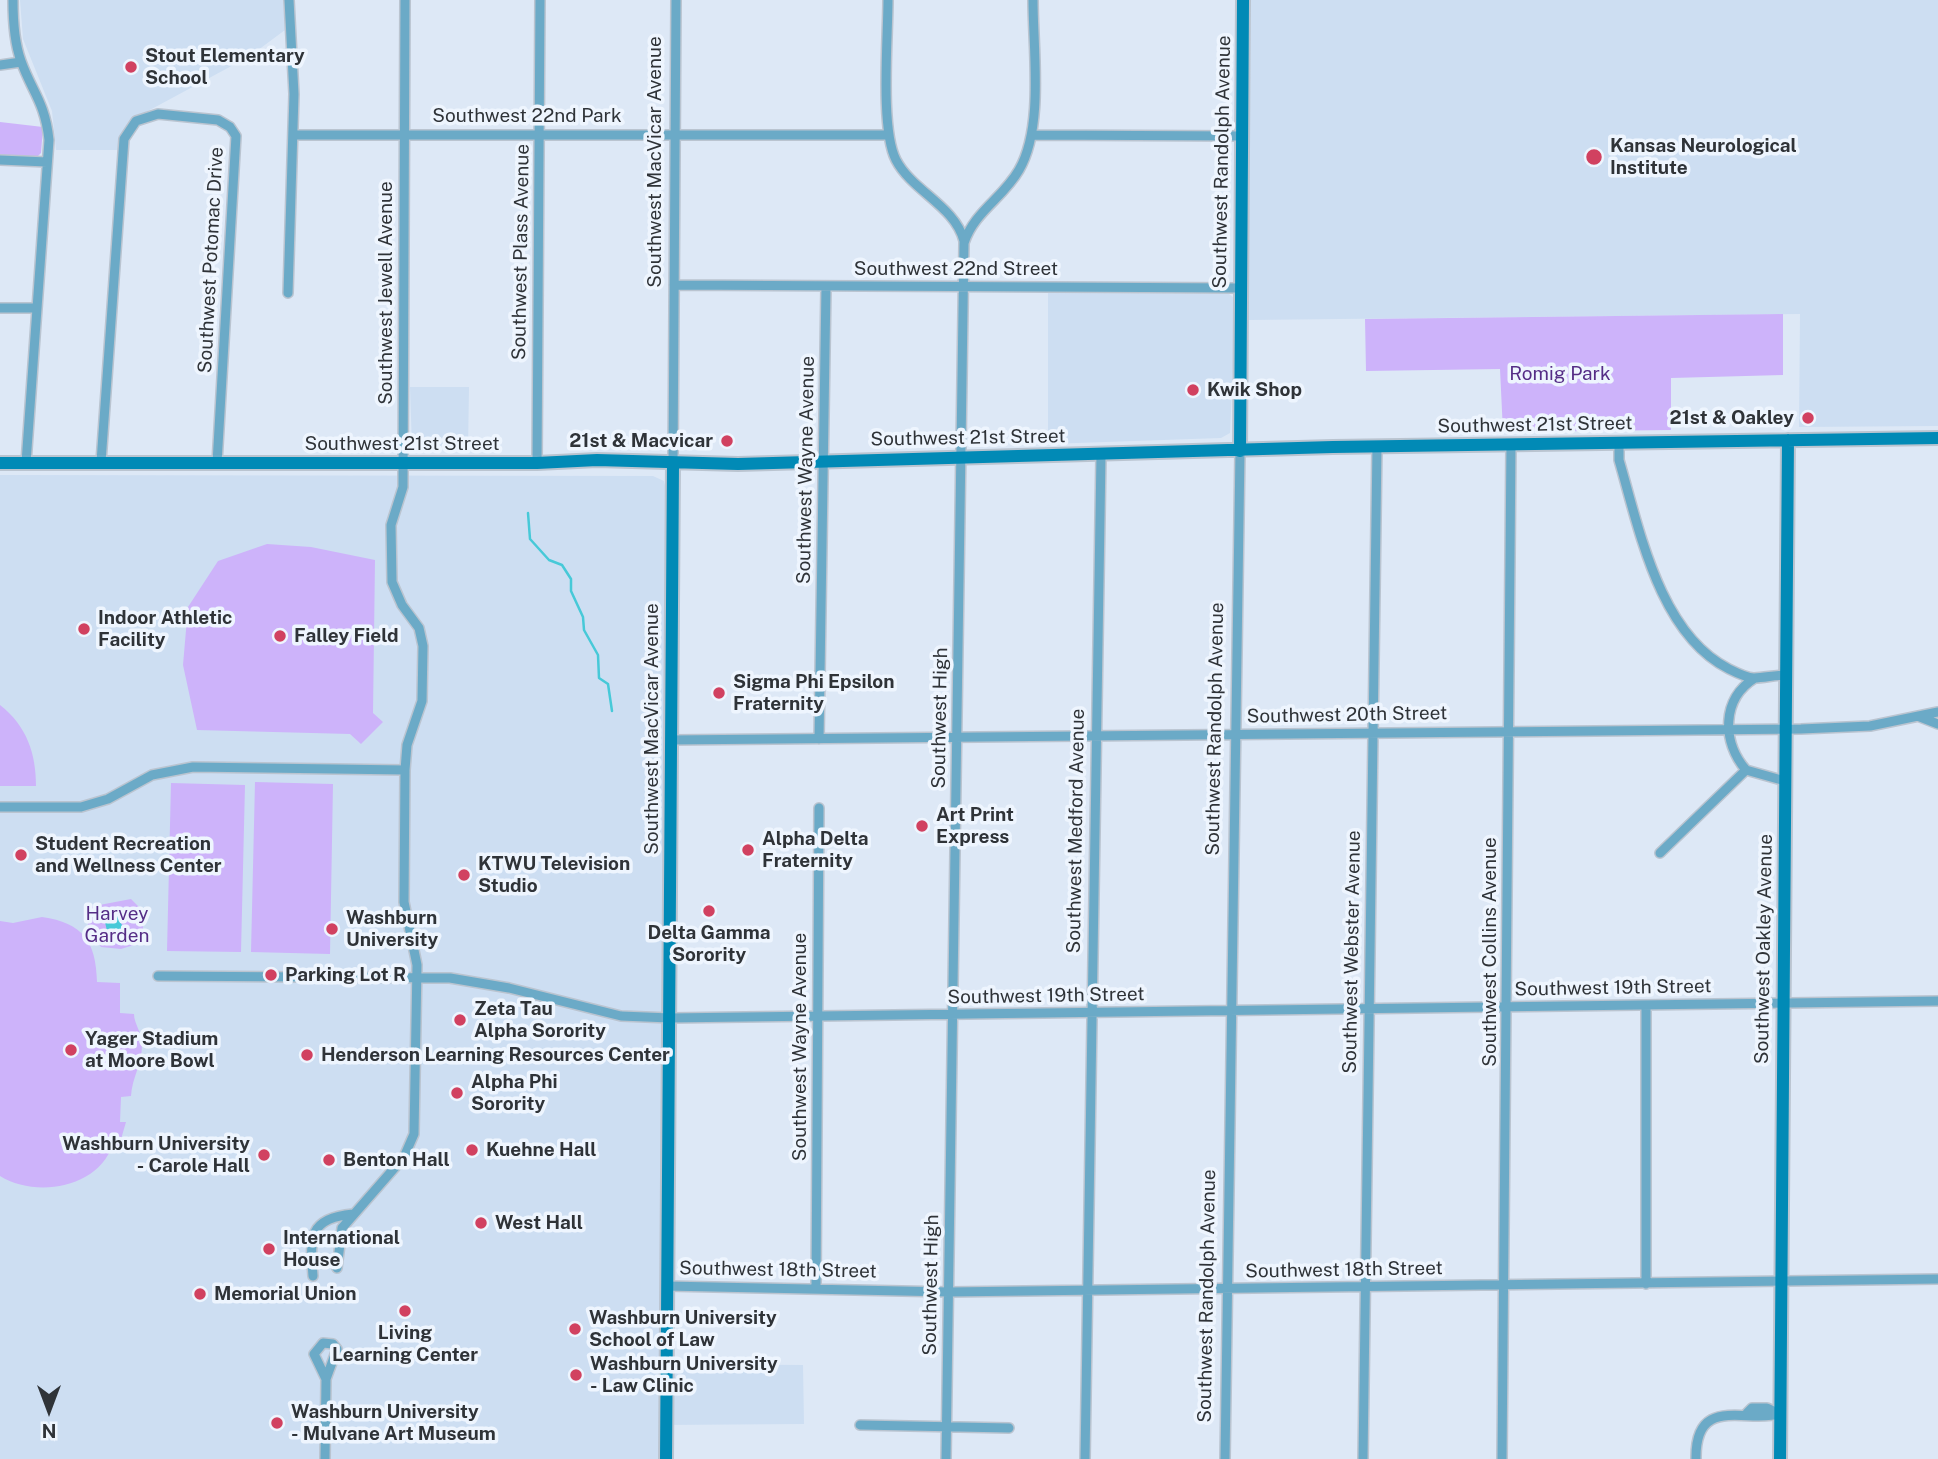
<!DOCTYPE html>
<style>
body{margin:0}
#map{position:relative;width:1938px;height:1459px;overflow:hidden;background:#dde8f6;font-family:"Public Sans",sans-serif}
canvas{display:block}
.north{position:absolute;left:14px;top:1375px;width:70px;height:70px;-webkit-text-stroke:5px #eef5fe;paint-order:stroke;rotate:180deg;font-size:19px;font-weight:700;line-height:28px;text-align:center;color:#2f3338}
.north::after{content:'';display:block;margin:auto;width:24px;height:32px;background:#2f3338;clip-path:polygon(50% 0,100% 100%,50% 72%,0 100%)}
</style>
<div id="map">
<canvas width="1938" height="1459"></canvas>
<div class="north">N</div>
</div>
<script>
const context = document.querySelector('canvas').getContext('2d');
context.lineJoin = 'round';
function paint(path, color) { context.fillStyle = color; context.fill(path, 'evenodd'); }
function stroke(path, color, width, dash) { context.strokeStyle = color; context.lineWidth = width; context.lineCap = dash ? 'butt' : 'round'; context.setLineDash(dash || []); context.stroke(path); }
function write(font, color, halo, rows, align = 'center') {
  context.font = font + ' "Public Sans",sans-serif'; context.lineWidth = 7; context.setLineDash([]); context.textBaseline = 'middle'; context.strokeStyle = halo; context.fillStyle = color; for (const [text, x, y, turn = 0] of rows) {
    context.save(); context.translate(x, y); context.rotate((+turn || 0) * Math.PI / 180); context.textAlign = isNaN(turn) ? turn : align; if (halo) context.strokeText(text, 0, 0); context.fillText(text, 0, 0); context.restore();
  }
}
paint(new Path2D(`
 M20 0H283L285 30 250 56 135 118 121 137 119 150H56L52 111 23 39Z
 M1251 0H1938V426L1799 427 1800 314 1248 320Z
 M1048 293 1229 294 1233 297 1236 300 1230 433 1221 438 1048 444Z
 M410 387H469L468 450 412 448Z
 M0 475 653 476 664 481 667 494 661 1364 803 1365 804 1424 661 1425 660 1459H0Z`), '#cddef2');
paint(new Path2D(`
 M0 122 43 127 41 153 37 157 0 156Z
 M1783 314V375L1671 378V430L1503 432 1500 369 1366 371 1365 319Z
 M267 544 311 547 375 560 373 713 383 722 361 744 350 734 197 730 183 665 188 607 218 561Z
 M0 705C27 726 36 754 36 786H0Z
 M255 782 333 784 330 954 251 952Z
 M171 783 245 785 241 952 167 951Z
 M131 899 143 911V942L121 949 101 947 88 926 89 907Z
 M42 917C83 923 96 941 97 982L120 983V1013L134 1014C134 1024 142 1032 142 1045 142 1064 132 1078 131 1096L121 1097 120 1122H126L119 1146 113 1144C98 1189 35 1198 0 1176V921L13 923Z`), '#cdb3fa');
paint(new Path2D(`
 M127 907 133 920 123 914 118 918 126 932 117 934 107 931 105 922 121 908Z`), '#47c9d8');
stroke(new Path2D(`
 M528 513 530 539 549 560 562 565 571 579V591L583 617 584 630 598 655 599 678 608 684 612 711`), '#47c9d8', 2.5);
const street = new Path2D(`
 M13 0C13 21 14 42 21 61 32 92 45 102 49 140L26 463
 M888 0C888 38 880 129 896 160 912 191 955 206 964 241
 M0 65 21 62
 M293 135H888
 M1032 135 1242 136
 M0 160 47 162
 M674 285 1239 288
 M288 293 294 94 289 0
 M0 308H37
 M1619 442V460C1639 528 1659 634 1729 669 1735 672 1747 678 1754 678 1764 678 1775 675 1786 675
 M101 462 124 139 136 121 158 114 218 120 230 127 236 136 217 463
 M537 463 540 0
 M673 463 676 0
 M1920 717 1938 724
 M819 739 826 286
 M672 740 1801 729 1870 726 1938 712
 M1746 770C1722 742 1721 699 1755 678
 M0 807H81L108 799 152 775 193 767 405 770
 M1660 853 1746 770 1785 781
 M158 976 450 978 509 988 621 1016 670 1018 1938 1001
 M337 1268 342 1228 404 1157 414 1134 417 965 404 902 405 770 407 745 422 701 423 646 419 628 402 605 392 582 391 525 403 487 405 0
 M313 1276C310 1238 308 1218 353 1214
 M1646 1284V1005
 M667 1286 949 1292 1938 1279
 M816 1287 819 808
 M1747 1413 1752 1408H1767L1780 1414
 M860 1425 1009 1428
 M325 1459 326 1379 337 1349 333 1344 323 1343 314 1354 326 1379
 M946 1459 964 243C974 212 1003 198 1019 170 1044 127 1033 50 1033 0
 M1085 1459 1101 455
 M1225 1459 1240 451
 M1363 1459 1377 446
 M1502 1459 1511 444
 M1696 1459C1695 1395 1745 1423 1780 1414`);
const secondary = new Path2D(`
 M1240 451 1243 0
 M0 463H537L597 460 738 464 1333 447 1938 438
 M666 1459 673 463
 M1780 1459 1788 440`);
stroke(street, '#bac4d0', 12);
stroke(secondary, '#bac4d0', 16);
stroke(street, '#6baac7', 9);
stroke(secondary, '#018ab6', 12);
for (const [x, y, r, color] of [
 [131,67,7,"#d14160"],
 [1594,157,9,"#d14160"],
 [1193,390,7,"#d14160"],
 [1808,418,7,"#d14160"],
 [727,441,7,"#d14160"],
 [84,629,7,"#d14160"],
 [280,636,7,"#d14160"],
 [719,693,7,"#d14160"],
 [922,826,7,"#d14160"],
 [748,850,7,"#d14160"],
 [21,855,7,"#d14160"],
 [464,875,7,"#d14160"],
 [709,911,7,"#d14160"],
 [332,929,7,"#d14160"],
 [271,975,7,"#d14160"],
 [460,1020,7,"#d14160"],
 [71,1050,7,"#d14160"],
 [307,1055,7,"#d14160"],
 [457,1093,7,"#d14160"],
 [472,1150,7,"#d14160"],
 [264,1155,7,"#d14160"],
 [329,1160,7,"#d14160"],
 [481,1223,7,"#d14160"],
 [269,1249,7,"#d14160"],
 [200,1294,7,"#d14160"],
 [405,1311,7,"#d14160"],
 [575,1329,7,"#d14160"],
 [576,1375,7,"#d14160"],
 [277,1423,7,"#d14160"]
]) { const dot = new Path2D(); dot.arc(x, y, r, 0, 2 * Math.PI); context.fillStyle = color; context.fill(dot); stroke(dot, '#eef5fe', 2.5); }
write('bold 19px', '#2f3338', '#eef5fe', [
 ["Stout Elementary",145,56],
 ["School",145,78],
 ["Kansas Neurological",1610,146],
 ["Institute",1610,168],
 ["Kwik Shop",1207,390],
 ["21st & Oakley",1794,418,"right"],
 ["21st & Macvicar",713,441,"right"],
 ["Indoor Athletic",98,618],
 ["Facility",98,640],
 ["Falley Field",294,636],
 ["Sigma Phi Epsilon",733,682],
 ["Fraternity",733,704],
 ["Art Print",936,815],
 ["Express",936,837],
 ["Alpha Delta",762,839],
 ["Fraternity",762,861],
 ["Student Recreation",35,844],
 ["and Wellness Center",35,866],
 ["KTWU Television",478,864],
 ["Studio",478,886],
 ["Washburn",346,918],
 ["University",346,940],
 ["Delta Gamma",709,933,"center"],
 ["Sorority",709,955,"center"],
 ["Parking Lot R",285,975],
 ["Zeta Tau",474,1009],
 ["Alpha Sorority",474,1031],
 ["Yager Stadium",85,1039],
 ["at Moore Bowl",85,1061],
 ["Henderson Learning Resources Center",321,1055],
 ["Alpha Phi",471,1082],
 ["Sorority",471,1104],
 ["Washburn University",250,1144,"right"],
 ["- Carole Hall",250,1166,"right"],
 ["Kuehne Hall",486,1150],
 ["Benton Hall",343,1160],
 ["West Hall",495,1223],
 ["International",283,1238],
 ["House",283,1260],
 ["Memorial Union",214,1294],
 ["Washburn University",589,1318],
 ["School of Law",589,1340],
 ["Living",405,1333,"center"],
 ["Learning Center",405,1355,"center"],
 ["Washburn University",590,1364],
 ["- Law Clinic",590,1386],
 ["Washburn University",291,1412],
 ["- Mulvane Art Museum",291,1434]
], 'left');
write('19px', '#2f3338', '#eef5fe', [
 ["Southwest 22nd Park",527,116],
 ["Southwest MacVicar Avenue",655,162,-90],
 ["Southwest Randolph Avenue",1222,162,-89],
 ["Southwest Plass Avenue",521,252,-89],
 ["Southwest Potomac Drive",211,260,-87],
 ["Southwest 22nd Street",956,269],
 ["Southwest Jewell Avenue",386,293,-90],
 ["Southwest 21st Street",1535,425,-1],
 ["Southwest 21st Street",968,438,-1],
 ["Southwest 21st Street",402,444],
 ["Southwest Wayne Avenue",806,470,-89],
 ["Southwest 20th Street",1347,715,-1],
 ["Southwest High",940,718,-89],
 ["Southwest MacVicar Avenue",652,729,-90],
 ["Southwest Randolph Avenue",1215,729,-89],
 ["Southwest Medford Avenue",1076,831,-89],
 ["Southwest Oakley Avenue",1764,949,-89],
 ["Southwest Webster Avenue",1352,952,-89],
 ["Southwest Collins Avenue",1490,952,-90],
 ["Southwest 19th Street",1613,988,-1],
 ["Southwest 19th Street",1046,996,-1],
 ["Southwest Wayne Avenue",800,1047,-90],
 ["Southwest 18th Street",778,1270,1],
 ["Southwest 18th Street",1344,1270,-1],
 ["Southwest High",931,1285,-89],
 ["Southwest Randolph Avenue",1207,1296,-89]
]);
write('19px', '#552d86', '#eef5fe', [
 ["Romig Park",1560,374],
 ["Harvey",117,914],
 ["Garden",117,936]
]);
</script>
